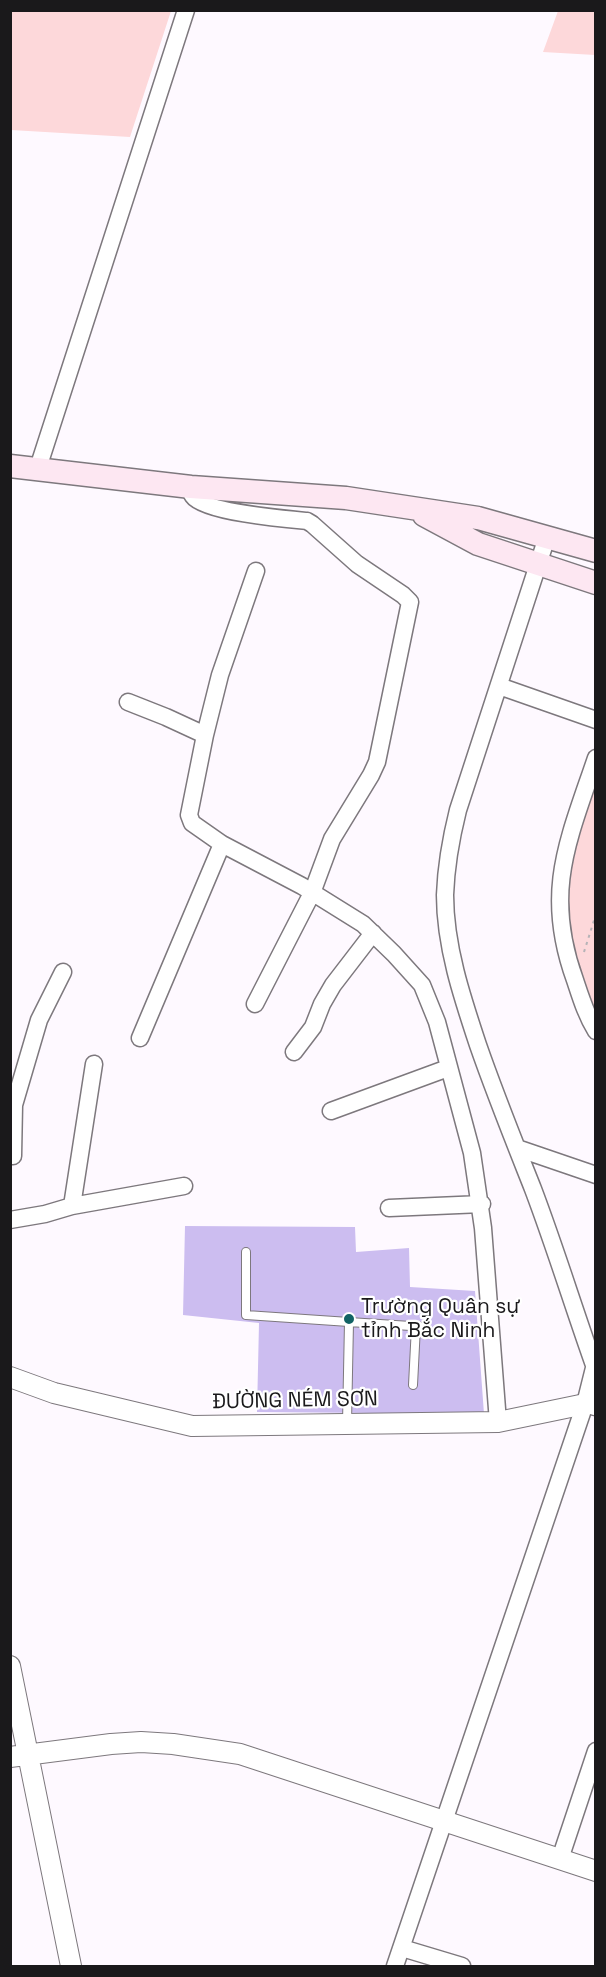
<!DOCTYPE html>
<meta charset="utf-8">
<style>
body{margin:0}
#map{position:relative;width:606px;height:1977px;overflow:hidden;background:#fef9ff;font-family:"Space Grotesk",sans-serif}
canvas{display:block}
.frame{position:absolute;inset:0;border:12px solid #1a191b;pointer-events:none}
</style>
<div id="map">
<canvas width="606" height="1977"></canvas>
<div class="frame"></div>
</div>
<script>
const context = document.querySelector('canvas').getContext('2d');
context.lineJoin = 'round';
function paint(path, color) { context.fillStyle = color; context.fill(path, 'evenodd'); }
function stroke(path, color, width, dash) { context.strokeStyle = color; context.lineWidth = width; context.lineCap = dash ? 'butt' : 'round'; context.setLineDash(dash || []); context.stroke(path); }
function write(font, color, halo, rows, align = 'center') {
  context.font = font + ' "Space Grotesk",sans-serif'; context.lineWidth = 4.5; context.setLineDash([]); context.textBaseline = 'middle'; context.strokeStyle = halo; context.fillStyle = color; for (const [text, x, y, turn = 0] of rows) {
    context.save(); context.translate(x, y); context.rotate((+turn || 0) * Math.PI / 180); context.textAlign = isNaN(turn) ? turn : align; if (halo) context.strokeText(text, 0, 0); context.fillText(text, 0, 0); context.restore();
  }
}
paint(new Path2D(`
 M10 11H171L130 137 11 130Z
 M558 11H595V55L543 52Z
 M595 782V1010C582 978 566 939 567 903 567 861 583 822 595 782Z`), '#fdd8da');
paint(new Path2D(`
 M185 1226 355 1227 356 1252 409 1248 410 1287 475 1291 484 1414 257 1412 259 1323 183 1315Z`), '#ccbdf0');
const service = new Path2D(`
 M246 1252V1315L349 1322 347 1423
 M349 1322 426 1327
 M413 1385 416 1326`);
const minor = new Path2D(`
 M38 468 186 10
 M191 487C191 491 190 492 193 496 204 512 285 519 307 521L312 524 357 564 403 595 410 602 377 762 371 775 332 839 312 893 255 1004
 M547 537 458 810C451 838 446 867 445 895 445 946 462 997 478 1045 495 1094 514 1141 533 1189 555 1247 573 1306 594 1365
 M256 571 220 675 205 735 189 815 192 823 222 844 302 886 363 924 394 954 422 985 437 1022 472 1153 483 1228 498 1422
 M499 686 596 720
 M128 702 166 717 205 735
 M596 758C568 841 543 892 575 980 581 998 586 1015 596 1031
 M140 1038 222 844
 M294 1052 313 1027 322 1004 333 985 373 933
 M331 1111 448 1068
 M517 1148 596 1175
 M10 1156H13L14 1105 39 1020 63 972
 M72 1206 184 1186
 M389 1208 482 1204
 M10 1220 45 1214 72 1206 94 1064
 M595 1407 585 1404 596 1360
 M560 1859 596 1751
 M402 1948 462 1966
 M395 1966 585 1404`);
const tertiary = new Path2D(`
 M10 1377 54 1393 192 1426 498 1422 585 1404
 M10 1666 71 1966
 M10 1757 111 1744 141 1742 173 1744 240 1754 596 1871`);
const secondary = new Path2D(`
 M10 466 191 487 346 498 478 518 596 551
 M424 515 478 544 596 583`);
stroke(service, '#7d787d', 10);
stroke(minor, '#7d787d', 19);
stroke(tertiary, '#7d787d', 22);
stroke(secondary, '#7d787d', 25);
stroke(new Path2D(`
 M584 952 596 914`), '#b6b3b7', 2, [3, 4.5]);
stroke(service, '#fff', 8);
stroke(minor, '#fff', 16);
stroke(tertiary, '#fff', 20);
stroke(secondary, '#fde7f2', 22);
for (const [x, y, r, color] of [
 [349,1319,6,"#126365"]
]) { const dot = new Path2D(); dot.arc(x, y, r, 0, 2 * Math.PI); context.fillStyle = color; context.fill(dot); stroke(dot, '#fff', 2); }
write('21px', '#1a191b', '#fff', [
 ["Trường Quân sự",361,1307],
 ["tỉnh Bắc Ninh",361,1331]
], 'left');
write('21px', '#1a191b', '#fff', [
 ["ĐƯỜNG NÉM SƠN",295,1401,-1]
]);
</script>
